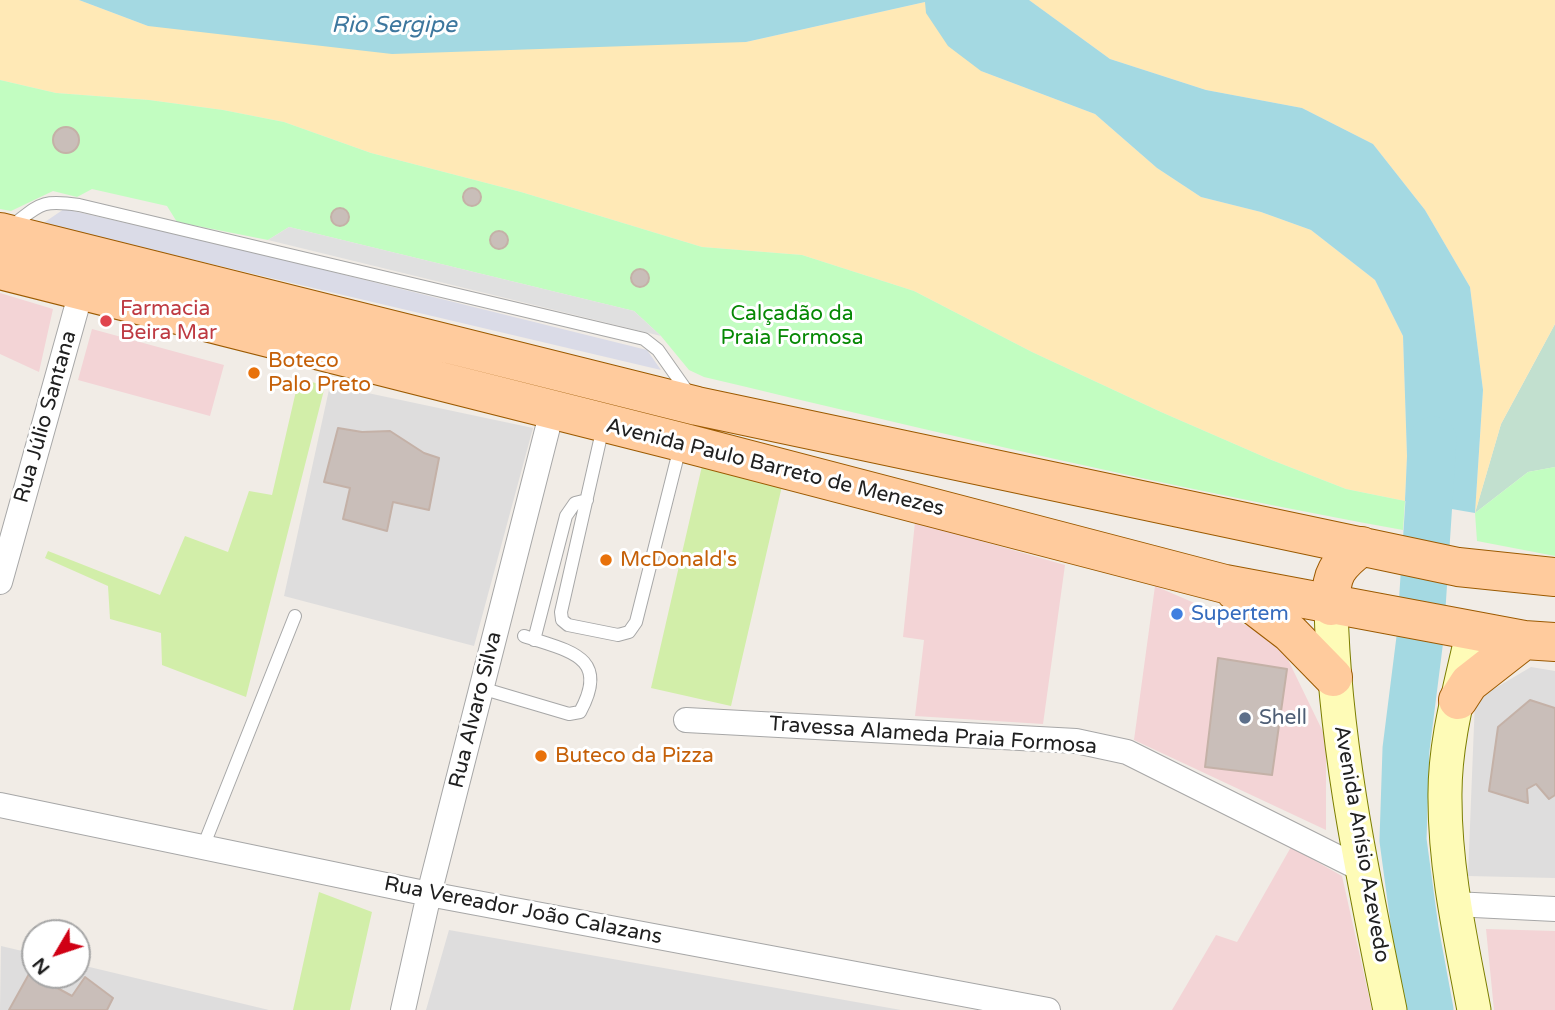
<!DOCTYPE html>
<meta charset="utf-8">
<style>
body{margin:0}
#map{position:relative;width:1555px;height:1010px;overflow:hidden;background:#f1ece6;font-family:"Varela Round",sans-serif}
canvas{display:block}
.north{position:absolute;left:21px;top:919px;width:70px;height:70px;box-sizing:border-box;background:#fff;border:2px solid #a6a6a6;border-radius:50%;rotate:231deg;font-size:19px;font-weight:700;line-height:28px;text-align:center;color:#202020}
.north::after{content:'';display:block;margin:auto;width:24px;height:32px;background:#d00014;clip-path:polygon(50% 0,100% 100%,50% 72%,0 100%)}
</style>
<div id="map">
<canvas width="1555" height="1010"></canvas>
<div class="north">N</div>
</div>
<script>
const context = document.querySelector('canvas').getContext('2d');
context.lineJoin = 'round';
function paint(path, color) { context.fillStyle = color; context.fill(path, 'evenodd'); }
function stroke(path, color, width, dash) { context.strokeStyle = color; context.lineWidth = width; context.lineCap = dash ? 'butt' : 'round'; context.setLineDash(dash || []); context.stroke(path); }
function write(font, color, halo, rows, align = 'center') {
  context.font = font + ' "Varela Round",sans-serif'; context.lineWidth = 6; context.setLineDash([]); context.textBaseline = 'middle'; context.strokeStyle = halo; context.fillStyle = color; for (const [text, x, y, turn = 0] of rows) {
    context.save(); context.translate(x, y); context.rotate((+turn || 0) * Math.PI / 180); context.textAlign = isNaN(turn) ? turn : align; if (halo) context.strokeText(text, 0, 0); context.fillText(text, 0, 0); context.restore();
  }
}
paint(new Path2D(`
 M330 385 533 428 474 646 284 596Z
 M1531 667 1555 671V878L1468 876 1475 700Z
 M449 930 901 1010H426Z
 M1 946 35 954V975H77V964L269 1010H0Z`), '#dedddd');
paint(new Path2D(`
 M0 293 53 309 39 372 0 354Z
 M92 329 224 365 210 416 78 380Z
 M915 522 1065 565 1043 724 915 716 924 640 903 637Z
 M1155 586 1278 639 1326 738V830L1134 740Z
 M1291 847 1342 876 1372 1010H1172L1216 935 1237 942Z
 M1486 929 1555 931V1010H1494Z`), '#f3d4d6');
paint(new Path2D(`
 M299 378 325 386 246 697 162 665 161 633 110 619 108 586 45 558 48 551 160 595 185 536 228 552 249 491 272 495Z
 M702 466 782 486 731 706 651 688Z
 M319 892 372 912 350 1010H293Z`), '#d2eea9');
paint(new Path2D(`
 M1555 324V467L1528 472 1475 513 1501 424Z`), '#c2e0cf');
paint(new Path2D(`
 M0 0H79L148 26 746 42 925 2 981 71 1095 114 1157 168 1201 197 1261 212 1311 230 1375 280 1403 336 1407 456 1405 501 1346 489 1269 459 1161 412 1032 352 914 291 802 255 702 247 521 192 371 153 284 122 223 110 149 100 56 93 0 80Z
 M1029 0H1555V324L1501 424 1475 513 1483 390 1470 287 1425 210 1373 144 1302 108 1206 90 1110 59Z`), '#ffe9b6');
paint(new Path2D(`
 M0 80 56 93 149 100 223 110 284 122 371 153 521 192 702 247 802 255 914 291 1032 352 1161 412 1269 459 1346 489 1405 501 1403 530C1169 488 936 432 704 377L689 370 661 336 634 311 289 227 268 240 177 222 167 206 92 189 77 197 53 191 11 211 0 209Z
 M1555 467V556L1477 541 1475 513 1528 472Z`), '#c2fdc1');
paint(new Path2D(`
 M289 227 634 311 661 336 268 240Z`), '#e0e0e0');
paint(new Path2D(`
 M64 209 220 244 647 350 661 370 42 224Z`), '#dadbe7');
paint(new Path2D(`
 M79 0H1029L1110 59 1206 90 1302 108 1373 144 1425 210 1470 287 1483 390 1475 513 1405 501 1407 456 1403 336 1375 280 1311 230 1261 212 1201 197 1157 168 1095 114 981 71 948 46 926 13 925 2 746 42 392 54 148 26Z`), '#a4d9e2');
stroke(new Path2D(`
 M1430 1010 1415 929 1403 840 1406 749 1420 638 1433 440`), '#a4d9e2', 47);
const building = new Path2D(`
 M53 140a13 13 0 1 1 26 0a13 13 0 1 1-26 0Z
 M463 197a9 9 0 1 1 18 0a9 9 0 1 1-18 0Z
 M331 217a9 9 0 1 1 18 0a9 9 0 1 1-18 0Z
 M490 240a9 9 0 1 1 18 0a9 9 0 1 1-18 0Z
 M631 278a9 9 0 1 1 18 0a9 9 0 1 1-18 0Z
 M338 428 362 432 390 431 424 453 439 458 429 510 393 502 387 531 343 519 350 488 324 482Z
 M1218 658 1287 669 1272 775 1205 767Z
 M1530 700 1555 708V795L1549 799 1536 784 1527 789 1528 803 1489 791 1498 727Z
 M34 965 35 975H39L41 979 72 996 85 977 113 998 107 1010H9Z`);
paint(building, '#c9beb9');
stroke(building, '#c4b1a7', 2);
const lane = new Path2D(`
 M9 228C40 205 39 199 79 205L644 339 658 350 689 394
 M603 427 561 612 562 620 568 625 618 635 629 632 636 622 680 447
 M534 640 566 516 575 503 587 500
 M481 688 569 714 580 712C611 656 568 651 524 636
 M203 847 295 616`);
const street = new Path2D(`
 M0 582 81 292
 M686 720 1076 741 1127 752 1361 869
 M0 805 429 894 1048 1010
 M1454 904 1555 909
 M403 1010 429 894 552 411`);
const secondary = new Path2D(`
 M1331 606C1334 742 1363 877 1390 1010
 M1473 630C1461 685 1444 742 1445 799 1445 870 1461 940 1474 1010`);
const primary = new Path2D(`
 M0 232 697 406 1458 567 1555 577
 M0 270 681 442 1225 584 1524 640 1555 642
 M1235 591 1290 633 1333 677
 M1331 606C1330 574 1337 565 1362 546
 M1458 700 1469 683 1524 640`);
stroke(lane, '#a7a7a7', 14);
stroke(street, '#a7a7a7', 26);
stroke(secondary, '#7c7e00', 35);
stroke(primary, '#9c5a00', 40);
stroke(lane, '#fff', 12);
stroke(street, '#fff', 24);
stroke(secondary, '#fefbb7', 33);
stroke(primary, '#ffcb9d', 38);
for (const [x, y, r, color] of [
 [106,321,7,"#e0444e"],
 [254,373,7,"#e8710a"],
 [606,560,7,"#e8710a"],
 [1177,614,7,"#3f7fe0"],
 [1245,718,7,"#5c6f8a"],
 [541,756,7,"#e8710a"]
]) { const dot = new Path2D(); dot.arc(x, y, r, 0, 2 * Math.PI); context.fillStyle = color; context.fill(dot); stroke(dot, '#fff', 2.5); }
write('21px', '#be3a42', '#fff', [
 ["Farmacia",120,309],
 ["Beira Mar",120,333]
], 'left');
write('21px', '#068804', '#fff', [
 ["Calçadão da",792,314],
 ["Praia Formosa",792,338]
]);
write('21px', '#c56008', '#fff', [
 ["Boteco",268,361],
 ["Palo Preto",268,385],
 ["McDonald's",620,560],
 ["Buteco da Pizza",555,756]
], 'left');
write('21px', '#202020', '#fff', [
 ["Rua Júlio Santana",46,417,-74],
 ["Avenida Paulo Barreto de Menezes",775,468,14],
 ["Rua Alvaro Silva",476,710,-76],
 ["Travessa Alameda Praia Formosa",933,736,4],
 ["Avenida Anísio Azevedo",1361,844,80],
 ["Rua Vereador João Calazans",523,911,11]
]);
write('21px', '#366cbe', '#fff', [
 ["Supertem",1191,614]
], 'left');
write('21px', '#4e5e75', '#fff', [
 ["Shell",1259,718]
], 'left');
write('italic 23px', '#3d779e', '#fff', [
 ["Rio Sergipe",394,26]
]);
</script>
